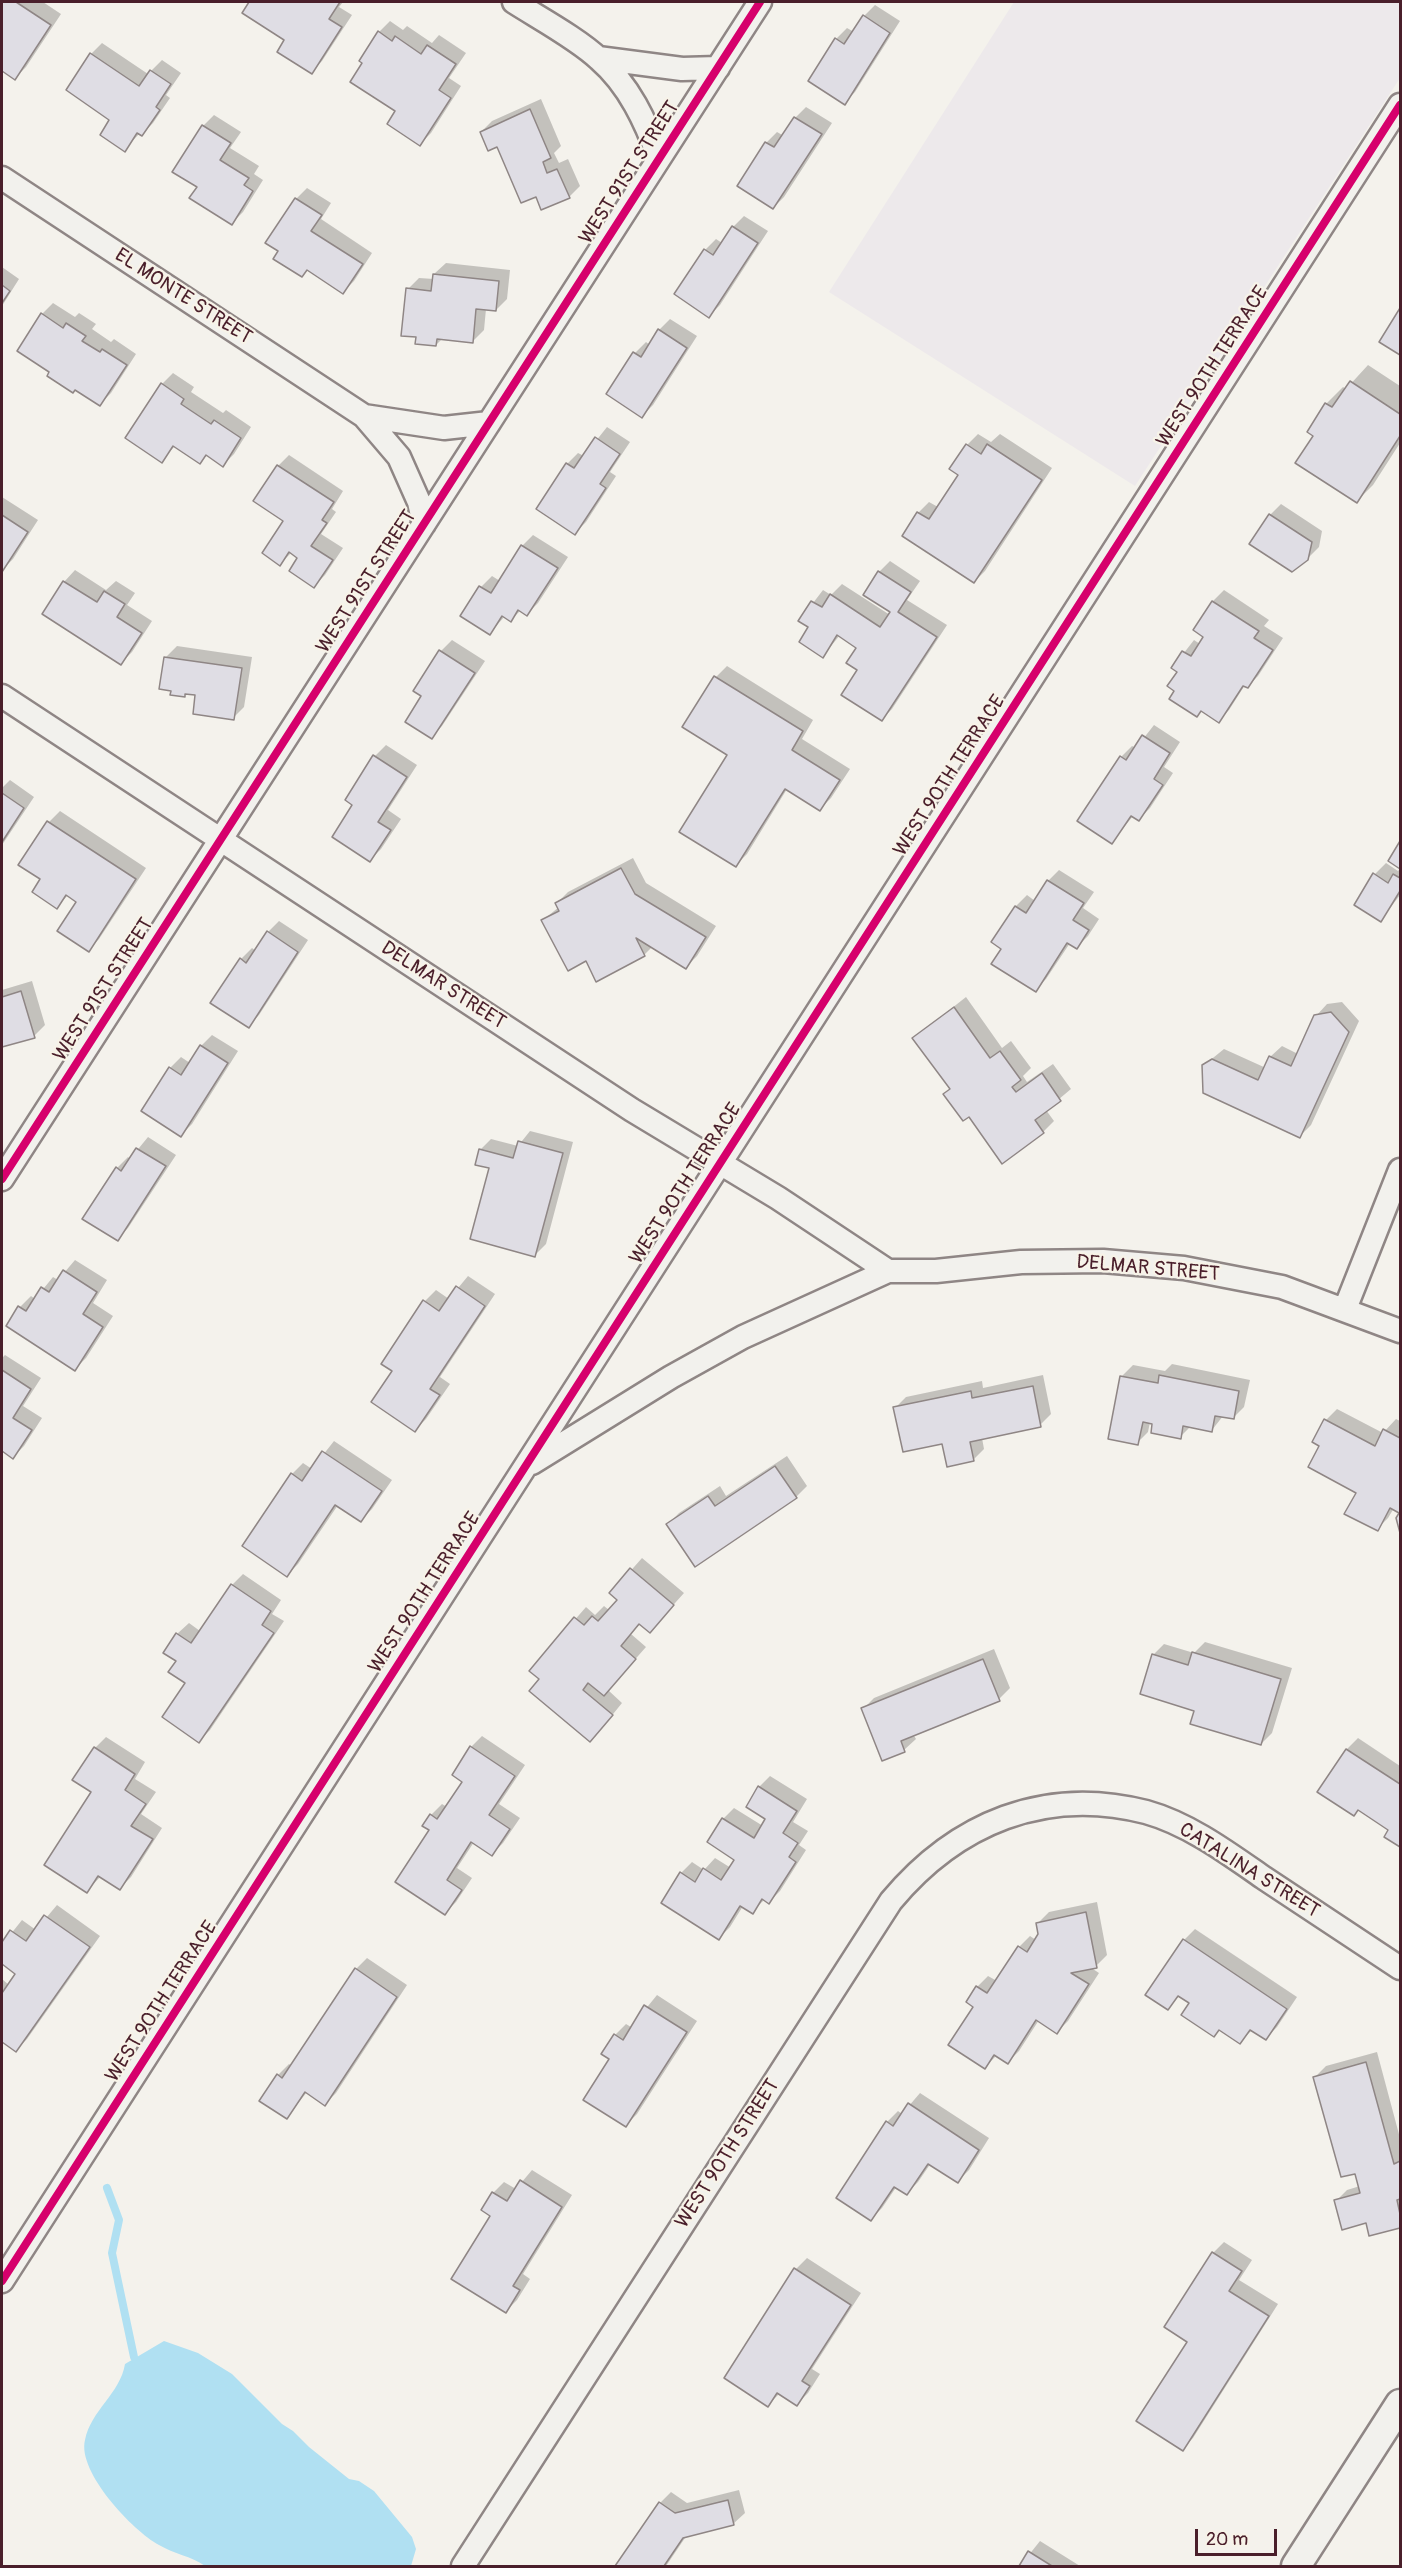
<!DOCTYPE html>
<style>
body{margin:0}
#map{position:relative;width:1402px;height:2568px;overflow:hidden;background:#f4f2ec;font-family:Pangolin,sans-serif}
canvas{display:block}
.frame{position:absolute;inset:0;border:3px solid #4a1f2b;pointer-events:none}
.scale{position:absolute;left:1195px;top:2529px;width:82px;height:27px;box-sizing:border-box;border:3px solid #4a1f2b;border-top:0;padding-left:8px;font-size:18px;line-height:21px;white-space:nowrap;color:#4a1f2b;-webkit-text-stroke:4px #f7f3e8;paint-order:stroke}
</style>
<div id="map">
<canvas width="1402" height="2568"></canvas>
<div class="frame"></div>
<div class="scale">20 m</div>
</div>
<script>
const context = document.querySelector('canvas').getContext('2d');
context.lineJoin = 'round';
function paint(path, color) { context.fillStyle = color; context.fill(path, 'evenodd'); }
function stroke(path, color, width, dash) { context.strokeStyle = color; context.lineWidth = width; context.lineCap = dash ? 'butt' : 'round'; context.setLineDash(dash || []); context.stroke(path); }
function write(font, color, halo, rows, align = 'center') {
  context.font = font + ' Pangolin,sans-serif'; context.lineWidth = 4.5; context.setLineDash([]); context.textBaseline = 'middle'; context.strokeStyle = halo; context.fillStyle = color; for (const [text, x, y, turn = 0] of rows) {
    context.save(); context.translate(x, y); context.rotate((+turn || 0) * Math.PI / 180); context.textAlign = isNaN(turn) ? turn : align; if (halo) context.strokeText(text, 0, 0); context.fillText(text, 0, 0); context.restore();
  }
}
paint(new Path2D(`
 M1014 2H1400V78L1135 486 829 292Z`), '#ede9eb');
paint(new Path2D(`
 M164 2341 198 2353 232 2374 282 2424 293 2431 309 2447 349 2479 359 2481 374 2491 412 2537 416 2549 411 2566H205C191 2556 174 2554 159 2545 133 2531 77 2472 85 2440 91 2410 120 2394 125 2364Z`), '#b0e0f2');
paint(new Path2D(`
 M2 2H43L61 14 26 67 15 78 2 69Z
 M251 2H343L339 7 352 15 322 61 311 72 286 40 244 13Z
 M875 5 900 21 855 92 844 103 836 39 847 28 854 32 864 16Z
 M390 21 403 30 407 26 432 43 439 35 466 53 449 78 461 86 431 133 420 144 397 111 379 32Z
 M102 43 148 74 162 60 181 73 166 95 170 98 153 123 142 134 140 133 124 150 91 54Z
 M541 99 561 146 554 153 559 163 568 159 580 186 569 197 537 195 498 145 481 132 492 121Z
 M806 107 832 123 784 197 773 208 739 185 766 143 777 132 784 136 795 118Z
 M214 115 241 132 230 148 259 166 254 174 263 180 243 212 232 223 199 187 203 126Z
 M307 188 331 203 321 219 372 253 354 281 343 292 267 243 296 199Z
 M744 216 768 231 720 305 709 316 705 250 716 239 722 243 733 227Z
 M446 263 510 270 507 299 496 310 486 309 484 330 473 341 443 338 436 345 408 289 419 278 434 279V274Z
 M2 267 19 279 2 306Z
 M53 303 75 317 79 313 96 324 92 329 111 342 114 339 136 354 111 393 100 404 51 372 42 314Z
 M1400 311V353L1381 341Z
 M670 319 697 336 653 405 642 416 635 353 646 342 650 345 659 330Z
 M1368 365 1400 386V443L1373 485 1357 501 1315 435 1326 404 1343 387 1346 389Z
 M173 373 194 387 191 392 223 413 226 410 251 427 234 454 223 465 208 454 200 462 175 446 161 461 162 384Z
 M607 427 630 442 610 472 616 476 586 522 575 533 567 464 578 453 584 456Z
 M978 434 991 442 1000 434 1052 468 985 571 974 582 904 535 918 513 929 502 938 507 960 475 967 445Z
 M289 455 343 491 332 509 336 512 321 534 343 548 325 575 314 586 300 557 292 552 280 564 285 521 255 500 278 466Z
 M2 497 38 520 13 559 2 570Z
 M1281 504 1322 531 1319 547 1307 559 1270 515Z
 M533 535 568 557 538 603 527 614 521 610 511 620 505 616 490 633 462 615 481 587 492 576 500 581 522 546Z
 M890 561 920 581 907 600 947 625 892 709 881 720 859 670 858 647 840 635 823 656 810 627 800 620 823 590 831 595 842 584 890 615 892 612 879 572Z
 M75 570 106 590 116 581 135 593 127 605 152 621 132 652 121 663 44 614 64 582Z
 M1224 590 1269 620 1264 626 1283 638 1258 676 1247 687 1245 685 1229 710 1218 721 1176 690 1179 671 1173 667 1194 640 1200 644 1206 636 1195 629 1213 601Z
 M452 640 485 661 442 726 431 737 423 696 415 691 441 651Z
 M177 646 252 657 244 707 233 718 197 694 187 692 184 696 166 657Z
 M727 666 813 720 802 739 850 769 831 798 820 809 787 789 747 854 736 865 729 754 684 726 716 677Z
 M1154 725 1180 742 1164 767 1173 773 1150 808 1139 819 1133 816 1112 842 1121 757 1132 746 1136 748Z
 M386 745 417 765 388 810 401 819 381 849 370 860 354 805 347 800 375 756Z
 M10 780 34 797 2 845V788Z
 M60 811 146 868 99 939 88 950 79 902 68 895 57 907 42 879 20 864 49 822Z
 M633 858 646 883 716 926 697 956 686 967 653 946 644 955 543 920 559 907 557 903 568 892Z
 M1386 863 1398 871 1400 869V895L1381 920 1375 874Z
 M1059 870 1094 892 1083 908 1099 919 1088 936 1077 947 1070 943 1046 979 1035 990 1003 948 993 942 1016 906 1027 895 1035 901 1048 881Z
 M279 921 308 940 259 1015 248 1026 241 959 252 948 256 951 268 932Z
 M32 981 45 1025 34 1036 2 1046V990Z
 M966 997 1002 1048 1011 1041 1031 1068 1023 1076 1027 1082 1053 1064 1071 1089 1046 1110 1054 1121 1043 1132 969 1115 945 1094 951 1088 914 1038Z
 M1342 1002 1359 1021 1311 1125 1300 1136 1203 1066 1224 1049 1266 1068 1270 1057 1282 1046 1298 1054 1316 1016 1327 1004Z
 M212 1035 238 1051 192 1124 181 1135 170 1068 181 1057 190 1063 201 1046Z
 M530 1131 573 1142 546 1244 535 1255 480 1150 491 1139 518 1146Z
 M148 1137 176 1155 128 1228 117 1239V1168L128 1157 130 1159Z
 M75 1260 107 1280 93 1303 113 1316 86 1358 75 1369 20 1307 31 1296 35 1299 53 1277 58 1280Z
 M468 1276 495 1294 440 1377 450 1384 426 1419 415 1430 394 1370 383 1363 425 1301 436 1290 449 1299Z
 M5 1355 41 1378 23 1406 42 1418 24 1446 13 1457 2 1450V1358Z
 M1172 1364 1250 1380 1244 1407 1233 1418 1223 1416 1212 1430 1191 1426 1180 1437 1150 1422 1148 1432 1137 1443 1110 1438 1122 1376 1133 1365 1165 1371Z
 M1043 1375 1051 1414 1040 1425 982 1438 984 1449 973 1460 943 1442 895 1408 906 1397 982 1381 983 1388Z
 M1337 1409 1383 1433 1396 1419 1400 1421V1512L1394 1508 1388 1518 1377 1529 1358 1492 1321 1446 1314 1442 1326 1420Z
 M334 1441 392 1480 372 1509 361 1520 338 1505 298 1564 287 1575 292 1474 303 1463 312 1469Z
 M787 1456 807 1486 796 1497 668 1524 679 1513 720 1486 726 1496Z
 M642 1558 684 1593 650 1631 641 1623 631 1634 646 1647 608 1690 622 1703 601 1729 531 1670 586 1607 595 1615 604 1606 609 1610 619 1600 611 1593Z
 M243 1574 281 1600 272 1614 284 1621 210 1730 199 1741 187 1683 178 1661 177 1634 189 1623 200 1631 232 1585Z
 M1205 1642 1292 1668 1272 1733 1261 1744 1196 1710 1153 1655 1164 1644 1194 1653Z
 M994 1649 1010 1688 999 1699 913 1734 916 1739 904 1750 883 1759 863 1709 874 1698Z
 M482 1736 525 1765 499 1804 520 1818 503 1843 492 1854 474 1842 457 1868 472 1878 456 1902 445 1913 431 1830V1815L442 1804 447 1807 464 1781 471 1747Z
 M106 1737 145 1762 135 1779 156 1792 141 1814 162 1828 131 1877 120 1888 101 1876 87 1891 95 1748Z
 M1358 1738 1400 1766V1845L1386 1836 1391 1829 1359 1809 1354 1814 1319 1792 1347 1749Z
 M770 1776 807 1799 793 1822 808 1831 799 1845 806 1850 780 1891 769 1902 765 1899 752 1912 743 1906 730 1927 719 1938 681 1873 692 1862 704 1870 715 1858 731 1868 736 1859 723 1819 734 1808 763 1826 767 1819 759 1787Z
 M1097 1902 1107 1955 1096 1966 1090 1967 1099 1973 1068 2021 1057 2032 1039 2020 1019 2051 1008 2062 997 2055 985 2067 975 2006 977 1987 988 1976 997 1981 1019 1947 1030 1936 1036 1940 1040 1934 1038 1923 1049 1912Z
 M57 1905 100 1936 27 2039 16 2050 2 2040V1979L9 1985 17 1973 2 1962V1945L22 1920 36 1930Z
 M1195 1929 1297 1997 1277 2027 1266 2038 1253 2029 1240 2042 1220 2029 1214 2035 1191 2002 1180 1995 1168 2008 1184 1940Z
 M367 1958 407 1985 336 2093 325 2104 307 2092 287 2117 278 2075 289 2064 292 2066 356 1969Z
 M657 1995 697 2021 637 2114 626 2125 611 2059 615 2035 626 2024 631 2027Z
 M1377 2052 1400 2138V2226L1370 2235 1367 2222 1336 2201 1347 2190 1360 2186 1356 2172 1315 2077 1326 2066Z
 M920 2093 989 2138 969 2170 958 2181 931 2163 918 2182 907 2193 897 2186 882 2208 871 2219 887 2122 898 2111 902 2114Z
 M532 2170 572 2195 523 2274 530 2279 517 2300 506 2311 492 2215 493 2193 504 2182 516 2189Z
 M1224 2242 1252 2260 1239 2280 1278 2304 1193 2438 1182 2449 1189 2341 1213 2253Z
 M807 2258 861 2293 812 2369 820 2374 808 2393 797 2404 780 2393 768 2405 796 2269Z
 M739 2490 745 2513 733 2524 687 2535 666 2566H617L660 2503 671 2492 687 2503Z
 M1040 2541 1080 2566H1020Z`), '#0003');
stroke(new Path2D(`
 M107 2188 119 2220 112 2253 134 2357`), '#b0e0f2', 8);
const building = new Path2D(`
 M2 2H16L51 25 15 80 2 71Z
 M249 2H340L329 19 342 27 312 74 277 52 284 40 242 13Z
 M863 15 890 33 845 105 808 81 835 38 844 44Z
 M378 31 392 41 395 36 421 54 427 45 456 64 439 90 451 98 420 146 387 124 395 111 350 82 362 63 359 61Z
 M90 53 139 86 150 70 171 84 156 107 160 110 142 136 137 133 125 152 100 135 109 120 66 90Z
 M530 109 551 158 543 162 547 173 557 169 570 198 541 210 536 197 521 203 497 147 488 151 480 132Z
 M794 117 822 134 773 209 737 186 765 142 774 147Z
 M202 125 231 143 220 160 249 178 244 185 253 191 232 225 189 198 197 187 172 172Z
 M295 198 322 215 311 231 363 264 343 294 307 270 302 277 273 259 278 251 265 243Z
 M732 226 758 243 709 318 674 294 704 249 713 255Z
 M433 274 499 281 496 311 476 309 473 343 437 339 436 346 415 344 416 337 401 336 406 288 431 291Z
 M2 285 10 291 2 303Z
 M1400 308V355L1379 342Z
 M41 313 63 328 66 323 86 336 82 341 100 352 102 349 127 365 100 406 75 390 73 393 47 376 49 372 17 351Z
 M658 329 687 348 642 418 606 394 633 352 641 357Z
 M1350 381 1400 414V436L1357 503 1295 463 1313 436 1307 432 1325 403 1332 407Z
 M161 383 184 399 181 404 211 424 214 420 241 438 223 467 206 455 200 464 173 446 162 463 125 438Z
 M595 437 620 454 600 484 606 488 575 535 536 509 566 463 574 468Z
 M966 444 981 454 987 444 1042 480 974 583 902 536 917 512 929 519 958 475 949 469Z
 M277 465 334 502 322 520 327 523 311 546 333 560 314 588 289 571 297 558 289 552 280 566 262 553 283 521 253 501Z
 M1269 514 1312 542 1308 560 1292 572 1249 544Z
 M2 515 28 532 2 572Z
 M521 545 558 568 527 616 518 610 511 622 502 616 490 635 460 616 479 586 491 593Z
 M878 571 911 592 898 612 937 637 882 721 841 695 857 670 846 663 856 648 837 635 823 658 799 642 808 627 798 621 811 601 822 607 830 594 880 627 890 612 863 595Z
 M63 581 97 602 104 591 125 604 117 617 142 633 121 665 42 614Z
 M1212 601 1259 631 1254 638 1273 650 1248 688 1243 686 1219 723 1201 711 1197 717 1169 699 1174 691 1167 686 1177 672 1171 668 1182 651 1191 656 1203 637 1193 630Z
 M439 650 475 673 432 739 405 722 421 696 413 691Z
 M164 657 242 668 234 720 193 714 195 695 185 694V697L170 695 171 691 159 689Z
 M714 676 803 731 792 750 840 780 820 811 785 789 736 867 679 832 727 755 682 727Z
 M1142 735 1170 753 1154 779 1163 785 1139 821 1131 816 1112 844 1077 821 1120 756 1126 760Z
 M373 755 407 777 378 822 391 830 370 862 332 837 352 805 345 800Z
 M2 793 24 808 2 842Z
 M47 821 136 879 89 952 57 931 76 902 66 895 57 909 32 892 40 879 18 865Z
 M1400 841V869L1388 861Z
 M621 868 635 894 706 937 686 969 636 938 645 956 596 982 586 961 568 971 541 920 559 911 555 903Z
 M1373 873 1388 883 1393 874 1400 878V891L1381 922 1354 905Z
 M1047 880 1084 903 1073 920 1089 930 1077 949 1067 943 1036 992 991 964 1001 949 991 942 1015 906 1026 913Z
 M267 931 298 952 249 1028 210 1003 240 958 246 963Z
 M21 991 35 1038 2 1047V997Z
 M954 1007 990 1058 1000 1051 1021 1080 1012 1087 1016 1092 1042 1073 1061 1101 1035 1120 1044 1133 1002 1164 969 1117 963 1121 943 1094 950 1089 912 1038Z
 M1331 1012 1349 1032 1300 1138 1203 1093 1202 1065 1212 1059 1258 1080 1269 1056 1291 1066 1314 1015Z
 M200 1045 228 1063 181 1137 141 1111 169 1067 181 1075Z
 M518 1141 563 1153 535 1257 470 1239 489 1168 475 1165 479 1149 513 1158Z
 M136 1148 166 1166 118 1241 82 1219 116 1167 121 1171Z
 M63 1270 97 1292 83 1314 103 1327 75 1371 6 1326 18 1306 26 1311 41 1287 49 1292Z
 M456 1286 485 1306 430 1389 440 1395 415 1432 371 1402 392 1371 381 1364 423 1300 439 1311Z
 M2 1370 31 1389 13 1418 32 1430 13 1459 2 1451Z
 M1159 1375 1239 1391 1234 1419 1215 1416 1212 1432 1183 1426 1181 1439 1151 1433 1152 1424 1143 1422 1138 1445 1108 1439 1120 1376 1158 1383Z
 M1033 1386 1041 1427 970 1442 974 1461 947 1467 942 1444 903 1452 893 1407 971 1391 972 1398Z
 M1324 1419 1375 1446 1383 1429 1400 1438V1533L1396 1518 1399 1513 1390 1508 1378 1531 1344 1514 1356 1493 1308 1467 1319 1446 1312 1442Z
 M322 1451 382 1491 361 1522 335 1505 287 1577 242 1546 291 1473 302 1481Z
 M775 1466 797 1498 695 1567 666 1524 708 1496 715 1506Z
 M630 1568 674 1605 650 1633 639 1624 621 1646 636 1659 604 1696 588 1683 583 1690 613 1715 590 1742 529 1691 539 1679 529 1671 574 1617 584 1625 592 1616 598 1621 617 1600 609 1593Z
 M231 1584 271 1611 262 1625 274 1633 199 1743 162 1717 185 1683 168 1672 176 1661 163 1653 176 1633 191 1643Z
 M1192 1652 1281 1679 1261 1745 1190 1724 1194 1711 1140 1694 1152 1654 1188 1665Z
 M983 1659 1000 1701 901 1741 905 1752 882 1761 861 1708Z
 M470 1746 515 1776 489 1815 510 1829 492 1856 471 1842 447 1880 462 1890 445 1915 395 1882 429 1830 422 1826 430 1814 437 1819 462 1782 452 1775Z
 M94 1747 135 1774 125 1790 146 1804 131 1826 153 1839 120 1890 98 1876 87 1893 44 1865 91 1792 72 1780Z
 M1346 1749 1400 1784V1847L1384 1837 1388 1830 1358 1810 1354 1816 1317 1792Z
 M758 1786 797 1811 783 1833 798 1843 789 1857 796 1862 769 1904 762 1899 753 1914 740 1906 719 1940 661 1903 680 1872 695 1882 703 1868 721 1880 734 1860 707 1842 722 1818 754 1838 765 1819 746 1807Z
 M1086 1912 1097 1968 1071 1973 1089 1984 1057 2034 1036 2020 1008 2064 994 2055 985 2069 948 2045 973 2007 966 2002 976 1986 987 1993 1018 1946 1027 1952 1038 1934 1036 1923Z
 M44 1915 90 1947 16 2052 2 2042V1993L15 1974 2 1964V1942L10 1930 26 1941Z
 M1183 1939 1287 2009 1266 2040 1250 2030 1240 2044 1219 2030 1214 2037 1181 2015 1189 2003 1178 1996 1168 2010 1145 1995Z
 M355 1968 397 1997 325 2106 305 2092 287 2119 259 2101 277 2074 282 2078Z
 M644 2005 687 2032 626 2127 583 2100 609 2059 601 2054 614 2034 623 2040Z
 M1366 2062 1394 2164 1400 2161V2199L1397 2200 1400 2214V2228L1369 2236 1366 2223 1342 2230 1334 2200 1360 2193 1355 2174 1341 2177 1313 2077Z
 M908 2103 979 2150 958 2183 928 2164 907 2195 894 2187 871 2221 836 2198 886 2121 893 2126Z
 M520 2180 562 2207 513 2286 520 2290 506 2313 451 2279 490 2216 481 2210 492 2192 507 2201Z
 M1212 2252 1242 2271 1229 2291 1269 2316 1183 2451 1136 2421 1187 2342 1164 2327Z
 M794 2268 851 2305 802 2381 810 2386 797 2406 777 2393 768 2407 724 2378Z
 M728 2500 734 2525 683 2538 664 2566H615L659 2502 675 2513Z
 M1028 2551 1052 2566H1019Z`);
paint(building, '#dfdde4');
stroke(building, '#8f8685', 1.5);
const minor = new Path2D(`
 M514 2C539 18 578 39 599 59 629 85 646 122 659 158
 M598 58 682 69 718 68
 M2 178 364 416 399 457 419 502 424 524
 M364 416 444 428 489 423
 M2 696 632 1110 778 1198 888 1271
 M2 1179 760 2
 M1345 1309 1400 1170
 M532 1463 671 1377 743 1337 888 1271H936L1021 1262 1103 1261 1184 1268 1282 1287 1400 1331
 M2 2281 1400 105
 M463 2566 891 1901C956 1823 1045 1786 1146 1812 1189 1824 1228 1853 1264 1878 1310 1908 1355 1938 1400 1968`);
const tertiary = new Path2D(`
 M1296 2566 1400 2404`);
stroke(minor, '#8f8685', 27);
stroke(tertiary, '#8f8685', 33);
stroke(minor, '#f2f1ed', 22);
stroke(tertiary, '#f2f1ed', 28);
stroke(new Path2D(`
 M2 1179 760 2
 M2 2281 1400 105`), '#d6006c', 8);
write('20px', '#4a1f2b', '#f7f3e8', [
 ["WEST 91ST STREET",630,173,-57],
 ["EL MONTE STREET",183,297,33],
 ["WEST 90TH TERRACE",1213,367,-57],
 ["WEST 91ST STREET",367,582,-57],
 ["WEST 90TH TERRACE",950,776,-57],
 ["DELMAR STREET",443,986,33],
 ["WEST 91ST STREET",104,990,-57],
 ["WEST 90TH TERRACE",686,1184,-57],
 ["DELMAR STREET",1148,1269,5],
 ["WEST 90TH TERRACE",425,1593,-57],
 ["CATALINA STREET",1249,1871,32],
 ["WEST 90TH TERRACE",162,2002,-57],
 ["WEST 90TH STREET",728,2154,-57]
]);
</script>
